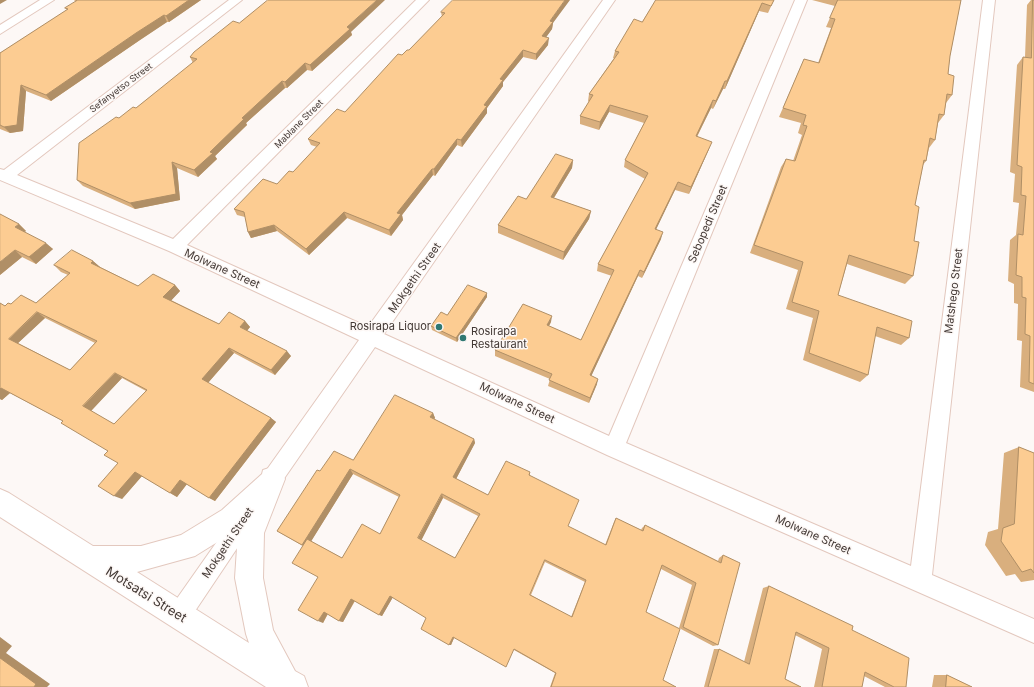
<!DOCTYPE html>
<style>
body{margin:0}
canvas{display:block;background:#fdf8f6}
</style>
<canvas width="1034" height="687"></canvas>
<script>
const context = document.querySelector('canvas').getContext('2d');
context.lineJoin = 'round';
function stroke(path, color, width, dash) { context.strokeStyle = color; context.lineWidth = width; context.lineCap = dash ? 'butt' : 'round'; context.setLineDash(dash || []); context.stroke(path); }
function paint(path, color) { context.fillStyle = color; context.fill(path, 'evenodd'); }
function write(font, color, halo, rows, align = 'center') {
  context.font = font + ' Inter,sans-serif'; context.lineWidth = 3; context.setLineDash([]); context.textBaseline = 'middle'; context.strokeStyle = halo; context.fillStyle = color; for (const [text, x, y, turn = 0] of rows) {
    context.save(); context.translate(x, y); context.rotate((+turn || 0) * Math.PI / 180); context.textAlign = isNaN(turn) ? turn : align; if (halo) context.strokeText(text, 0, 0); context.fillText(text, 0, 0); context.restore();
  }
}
const street = new Path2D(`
 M40 0H54L0 34V25Z
 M229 0H242L17 175 173 239 416 0H429L187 245 368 327 603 0H615L384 334 609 436 795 0H807L626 443 911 566 983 0H995L932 575 1034 619V643L607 455 375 347 272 496 265 499 258 496 255 489 258 482 359 340 169 251 0 180V169L4 170Z
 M251 499 258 503 262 510 258 517 187 623 179 626 171 623 168 615 171 607 244 503Z`);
const secondary = new Path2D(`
 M272 467 281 470 285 479 264 533 263 578 273 630 295 671 304 676 308 687H266L0 517V489L9 493 93 546H141L181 535 222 510 262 474 263 470ZM240 528 238 533 235 578 246 634 249 643 137 572 195 556Z`);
stroke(street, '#e3c8be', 2);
stroke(secondary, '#e3c8be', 2);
paint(street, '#fff');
paint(secondary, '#fff');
paint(new Path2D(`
 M74 0H201L169 22H167L140 40 51 101 26 91 23 131 10 133 0 129V53L67 10 65 8 76 2Z
 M656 0H774L768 13 759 11 725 89H723L713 109 711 108 697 137 709 149 689 194 675 190 656 229 661 239 642 278 638 276 591 376 597 384 589 403 548 386 550 379 495 356V350L551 322 549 326 581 340 612 276 597 271 598 264 645 179 624 167 625 160 644 123 609 112 599 130 580 124V116L589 102 588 101 589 94 614 58H613L615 51 642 22Z
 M812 0H961L950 56 948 74 952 95 946 103 944 115 938 123 935 140 929 148 926 161 923 165 915 205 914 241 913 276 905 284 847 264 838 295 909 338 901 345 875 336 868 375 860 382 803 360 813 318 786 309 798 270 750 253 781 167 786 159 793 161 802 135 798 133 801 123 779 117 804 59 818 63 831 28 826 27 835 6Z
 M1031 0H1034V392L1020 387 1022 341 1017 340 1018 304 1014 303V284L1008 281 1010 240 1016 235 1019 203 1013 202 1015 174 1010 172 1017 65 1023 57H1025L1027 5Z
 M441 12 553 23 552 29 546 37 548 45 536 60 523 57 503 82V86L487 108V113L462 147 457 145 435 176 433 175 402 215 403 220 391 236 347 218 309 255 277 231 251 238 248 232 245 217 237 215 234 209 277 184 293 172 317 147 311 145 308 139 345 112 402 55 409 50 442 17Z
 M239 23 351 32 352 35 312 71 307 70 287 88H285L246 123 247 125 215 156 217 159 198 177 177 168 180 200 135 209 83 186 77 180 119 118 136 108 193 63 190 57Z
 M573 160 572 168 554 198 591 211 589 219 563 260 498 233V225L526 199Z
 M19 224 26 231 24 232 53 249 36 264 22 257 0 275Z
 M93 261 100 267 138 286 175 285 180 291 171 300 219 324 245 321 250 327 247 331 291 356 275 375 234 353 208 383 271 418 276 422 215 501 187 484 177 497 142 476 122 499 118 463 108 451 63 421 10 393 2 400 0 399V303L5 306 11 304 36 303 68 275 61 272 54 265ZM45 318 95 343 70 370 18 343ZM122 378 146 391 114 424 91 411Z
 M487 293V297L457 342 432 330 431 326 447 315Z
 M433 413 435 418 434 419 474 439 475 443 456 479 488 495 530 472V476L568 527 605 545 614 522 616 518 641 530 642 528 645 525 718 561 719 558 723 555 718 645 713 646 679 628 692 585 661 569 646 612 663 680 676 687H550L555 673 514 650 454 638 451 645 426 618 393 597 382 616 355 601 343 622 339 621 328 614 323 623 318 577 303 546 277 531 320 471 353 460ZM353 474 399 497 380 534 342 558 311 541ZM443 498 478 516 455 558 421 540ZM545 562 585 582 571 617 531 595Z
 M1019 447 1034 453V580L1021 582 1015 574 1006 576 985 545 988 532 998 529 1004 453Z
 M769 586 852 630 906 687H885L864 676 862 687H814L822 649 795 635 785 679 801 687H704L714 649H719L744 662 763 588Z
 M934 675H947L972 687H932Z`), '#d9af7e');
paint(new Path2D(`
 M0 0H7L0 4Z
 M189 0H201L169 22 166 16Z
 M377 0H385L351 32 352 35 312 71 310 65 347 27Z
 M565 0H570L553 23 552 29 542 43V36L550 21Z
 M762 3 759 11 725 89 727 81Z
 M164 15 167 22 140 40 51 101 46 95 136 33Z
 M549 38 548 45 536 60V54Z
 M523 50V57L503 82V86L487 108V113L462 147 461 140 500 79Z
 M305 63 307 70 287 88 285 82Z
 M282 81 285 88 246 123 247 125 215 156 217 159 198 177 194 170 210 152 242 118Z
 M725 81 723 89 713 109 716 101Z
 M21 85 26 91 23 131 10 133 4 127Z
 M713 100 711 108 693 144 696 136Z
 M610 105 609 112 599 130 600 122Z
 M457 139V145L435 176 434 169Z
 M712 142 709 149 689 194 691 187Z
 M573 160 572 168 550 204 551 197Z
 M172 162 177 168 180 200 135 209 130 203Z
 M432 169 433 175 402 215 403 220 391 236 389 230 397 213Z
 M678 182 675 190 653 236 655 229Z
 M591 211 589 219 563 260 564 252Z
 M344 212 347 218 309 255 306 249Z
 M19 224 26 231 22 234 15 227Z
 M274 225 277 231 251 238 248 232Z
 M663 232 661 239 642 278 644 272Z
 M46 243 53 249 36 264 29 257Z
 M15 250 22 257 0 275V262Z
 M93 261 100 267 97 269 91 263Z
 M640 270 638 276 589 381 590 375Z
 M175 285 180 291 169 303 163 297Z
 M487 293V297L457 342 456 338Z
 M37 312 45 318 17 344 9 339Z
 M552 316 551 322 546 331 547 325Z
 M245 321 250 327 245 333 240 327Z
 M229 348 234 353 207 384 202 379Z
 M287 351 291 356 275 375 271 370Z
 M115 373 122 378 91 411 83 406Z
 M598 379 597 384 589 403 590 398Z
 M1 388 10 393 2 400 0 399V389Z
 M433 413 435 418 432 422 430 417Z
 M271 418 276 422 215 501 209 498Z
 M474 439 475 443 455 481 453 477Z
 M350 469 353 474 307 548 302 545Z
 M135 472 142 476 122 499 114 496Z
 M180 480 187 484 177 497 170 493Z
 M442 494 443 498 421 541 418 538Z
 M390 596 393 597 382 616 379 615Z
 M351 599 355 600 343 622 339 621Z
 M324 612 328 613 323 623 318 621Z
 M0 637 12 646 6 653 50 684 47 687H34L0 658Z
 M453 637 454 638 451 645H449Z`), '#b08f66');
const building = new Path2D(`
 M78 0H189L166 16 164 15 136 33 46 95 21 85 17 125 4 127 0 125V53L68 9 65 8Z
 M268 0H377L347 27 350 29 310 65 305 63 285 82 282 81 242 118 244 119 210 152 213 153 194 170 172 162 176 194 130 203 77 180 79 143 116 117 119 118 133 107 136 108 197 59 190 57 194 52 233 21 239 23Z
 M453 0H565L550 21 553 22 542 36 549 38 536 54 523 50 500 79 503 80 484 105 487 106 461 140 457 139 434 169H432L397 213 401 214 389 230 344 212 306 249 274 225 248 232 244 212 234 209 263 179 277 184 289 171 293 172 320 143 308 139 337 109 345 112 398 54 402 55 407 50H409L445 13 441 12Z
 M656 0H774L771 6 762 3 727 81H725L716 101 713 100 696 136 712 142 691 187 678 182 655 229 663 232 644 272 640 270 590 375 598 379 590 398 549 380 552 374 495 350 523 304 552 316 547 325 581 340 614 270 598 264 648 173 625 160 648 116 610 105 600 122 580 116 593 95 589 94 619 52 615 51 634 19 642 22Z
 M838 0H961L950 56 948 74 954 76 952 95 947 94 944 115 939 114 935 140 930 138 926 161 924 160 915 205 919 207 914 241 919 242 913 276 849 255 838 295 912 321 909 338 877 327 868 375 809 353 819 311 792 302 803 262 754 245 786 159 795 161 807 126 803 125 806 115 783 108 804 59 819 63 835 19 830 18Z
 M1033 0H1034V384L1029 382 1030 336 1025 334 1026 298 1022 297V277L1016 275 1018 234 1023 235 1026 196 1021 195 1022 167 1017 165 1023 57 1031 58Z
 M556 154 573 160 551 197 591 211 564 252 498 225 518 196 526 199Z
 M0 214 19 224 15 227 46 243 29 257 15 250 0 262Z
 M72 250 93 261 91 263 138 286 153 274 175 285 163 297 219 324 229 312 245 321 240 327 287 351 271 370 229 348 202 379 271 418 209 498 180 480 170 493 135 472 114 496 98 486 118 463 104 455 108 451 61 423 63 421 1 388 0 389V303L5 306 8 303 11 304 21 295 36 303 70 273 54 265ZM37 312 97 341 70 370 9 339ZM115 373 147 390 114 424 83 406Z
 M468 285 487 293 456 338 431 326 441 312 447 315Z
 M395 395 433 413 430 417 474 439 453 477 488 495 506 461 530 472 529 475 579 500 568 526 606 545 616 518 643 531 645 525 721 563 723 555 740 563 718 645 683 627 696 583 662 565 646 612 680 629 663 680 676 687H551L556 673 514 649 506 667 453 637 449 645 421 629 426 618 390 596 379 615 351 599 339 621 324 612 318 621 298 610 318 577 292 563 307 539 342 558 362 524 380 534 400 495 350 469 302 545 277 531 317 470 320 471 334 451 353 460ZM442 494 480 514 455 558 418 538ZM545 560 586 580 572 617 530 595Z
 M1019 447 1034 453V573L1031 569 1022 572 1001 541 1003 528 1014 524Z
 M769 586 853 626 852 630 909 658 906 687H894L865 672 862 687H822L829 648 796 632 785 679 801 687H708L719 649 749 664Z
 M0 658 36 684 34 687H0Z
 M947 675 972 687H946Z`);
paint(building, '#fccc92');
stroke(building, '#b08f66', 1);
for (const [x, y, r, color] of [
 [439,327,4,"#2f7873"],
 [463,338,4,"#2f7873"]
]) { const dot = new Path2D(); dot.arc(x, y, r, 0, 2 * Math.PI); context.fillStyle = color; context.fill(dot); stroke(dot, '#fdf8f6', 1.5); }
write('9px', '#423834', '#fdf8f6', [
 ["Sefanyetso Street",121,88,-37],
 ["Mablane Street",299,124,-45]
]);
write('11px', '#423834', '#fdf8f6', [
 ["Sebopedi Street",708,224,-67],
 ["Molwane Street",222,269,24],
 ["Mokgethi Street",415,278,-55],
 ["Matshego Street",954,291,-83],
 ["Molwane Street",517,403,25],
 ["Molwane Street",813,535,24],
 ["Mokgethi Street",228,543,-56]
]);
write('11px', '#423834', '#fdf8f6', [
 ["Rosirapa Liquor",431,327],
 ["Rosirapa",471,332,"left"],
 ["Restaurant",471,345,"left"]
], 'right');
write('13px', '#423834', '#fdf8f6', [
 ["Motsatsi Street",146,595,32]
]);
</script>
